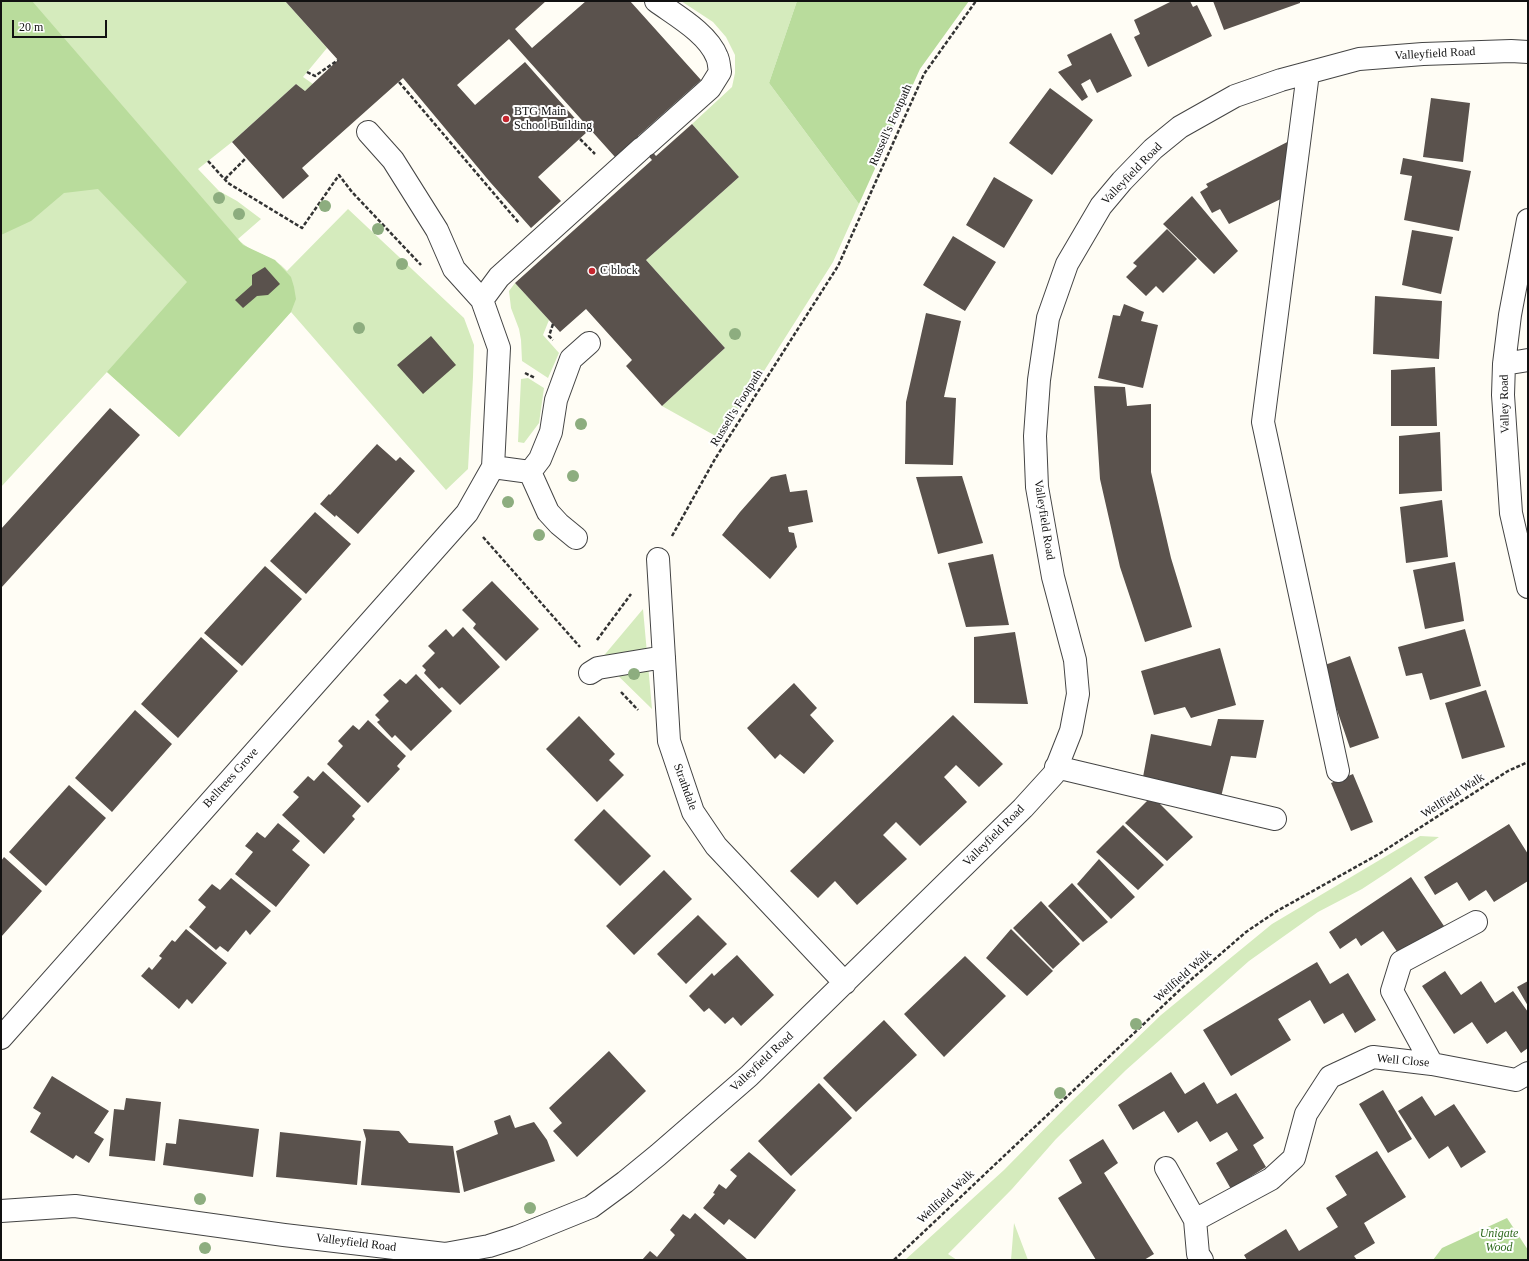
<!DOCTYPE html>
<style>
body{margin:0}
#map{position:relative;width:1529px;height:1261px;overflow:hidden;background:#fffdf5;font-family:Georgia,serif}
canvas{display:block}
.frame{position:absolute;inset:0;border:2px solid #111;pointer-events:none}
.scale{position:absolute;left:12px;top:20px;width:95px;height:18px;box-sizing:border-box;border:2px solid #111;border-top:0;padding-left:5px;font-size:12px;line-height:14px;white-space:nowrap;color:#111;-webkit-text-stroke:3px #fff;paint-order:stroke}
</style>
<div id="map">
<canvas width="1529" height="1261"></canvas>
<div class="frame"></div>
<div class="scale">20 m</div>
</div>
<script>
const context = document.querySelector('canvas').getContext('2d');
context.lineJoin = 'round';
function paint(path, color) { context.fillStyle = color; context.fill(path, 'evenodd'); }
function stroke(path, color, width, dash) { context.strokeStyle = color; context.lineWidth = width; context.lineCap = dash ? 'butt' : 'round'; context.setLineDash(dash || []); context.stroke(path); }
function write(font, color, halo, rows, align = 'center') {
  context.font = font + ' Georgia,serif'; context.lineWidth = 4; context.setLineDash([]); context.textBaseline = 'middle'; context.strokeStyle = halo; context.fillStyle = color; for (const [text, x, y, turn = 0] of rows) {
    context.save(); context.translate(x, y); context.rotate((+turn || 0) * Math.PI / 180); context.textAlign = isNaN(turn) ? turn : align; if (halo) context.strokeText(text, 0, 0); context.fillText(text, 0, 0); context.restore();
  }
}
paint(new Path2D(`
 M1 1H285L327 48 303 77 313 84 305 91 296 84 232 142 198 169 219 191 237 201 261 219 238 239C251 254 272 254 287 271L348 209 464 318 474 345 473 377 468 469 446 490 291 312 179 437 107 372 1 487Z
 M681 1H797L769 83 859 204 833 262 721 439 662 406 725 348 646 260 739 177 692 124 732 87 735 73V55L726 37 713 22Z
 M515 283 549 320 543 335 559 353 548 378 522 361 521 340 519 329 511 308 509 291Z
 M528 378 544 388 539 423 524 443 518 442 521 379Z
 M643 609 652 709 601 659Z
 M1420 836 1439 837 1388 872 1362 889 1318 912 1249 961 1126 1070 1056 1139 1012 1189 948 1254 957 1260H905L1004 1170 1072 1101 1161 1015 1272 924Z
 M1014 1223 1028 1260H1011Z`), '#d5ebbd');
paint(new Path2D(`
 M1 1H32L243 245 275 260 291 277 294 287 296 299 291 312 179 437 107 372 187 282 98 189 64 193 31 221 1 235Z
 M797 1H969L920 69 859 204 769 83Z
 M1507 1218 1528 1250V1260H1433L1442 1248Z`), '#b9dc9c');
paint(new Path2D(`
 M285 1H546L515 29 532 48 586 1H630L701 80 638 136 656 156 692 124 739 177 646 260 725 348 662 406 626 366 632 360 586 309 560 332 515 283 652 160 634 140 615 157 509 39 457 85 475 105 525 62 587 132 538 177 561 201 531 228 490 182 403 78 302 168 309 176 283 199 232 142 296 84 305 91 338 60Z
 M1172 1H1190L1193 7 1197 5 1212 36 1148 67 1134 37 1140 34 1134 20Z
 M1213 1H1300V3L1224 30Z
 M1111 33 1132 76 1097 93 1090 79 1081 84 1088 97 1082 101 1058 72 1072 65 1067 55Z
 M1050 88 1093 120 1052 175 1009 143Z
 M1431 98 1470 103 1463 162 1423 157Z
 M1295 138 1287 196 1229 224 1220 209 1212 213 1200 192 1208 187 1206 184Z
 M1403 158 1471 171 1459 231 1404 220 1412 176 1400 174Z
 M994 177 1033 200 1004 248 966 225Z
 M1192 196 1238 251 1214 274 1163 224Z
 M1167 229 1197 259 1163 293 1156 286 1146 296 1126 277 1137 266 1133 263Z
 M1412 230 1453 237 1441 294 1402 285Z
 M953 236 996 262 965 311 923 285Z
 M265 267 280 284 268 295 257 296 243 308 235 300 252 285V275Z
 M1375 296 1442 301 1439 359 1373 354Z
 M1124 304 1144 312 1141 321 1158 325 1143 388 1098 378 1113 315 1120 316Z
 M926 313 961 321 944 397 956 398 953 465 905 464 906 402Z
 M431 336 456 365 423 394 397 365Z
 M1435 367 1437 426H1391V370Z
 M1094 386 1125 387 1127 406 1151 404V472L1171 558 1192 627 1145 642 1120 567 1100 479Z
 M110 408 140 435 1 588V529Z
 M1440 432 1442 491 1399 494V436Z
 M377 444 396 461 400 457 415 471 358 534 336 515 335 517 320 504 329 494 330 495Z
 M786 474 790 492 807 490 813 522 788 527 789 532 794 533 797 547 770 579 722 535 740 512 771 477Z
 M962 476 983 543 938 554 916 477Z
 M1442 500 1448 557 1406 563 1400 507Z
 M315 512 351 544 306 594 270 561Z
 M993 554 1009 625 966 627 948 563Z
 M1455 562 1464 621 1425 629 1413 570Z
 M265 566 302 599 242 666 204 633Z
 M492 581 539 629 506 661 473 628 476 624 462 610Z
 M463 627 500 667 460 705 442 687 439 689 424 673 426 670 422 666 435 653 428 646 446 629 453 637Z
 M1465 629 1481 686 1430 700 1422 673 1406 676 1398 647Z
 M1015 632 1028 704 974 703V637Z
 M201 637 238 671 178 738 141 704Z
 M1220 648 1236 705 1191 718 1185 707 1154 715 1141 671Z
 M1350 656 1379 738 1350 748 1322 666Z
 M416 674 452 711 411 751 395 735 392 738 377 722 380 720 375 715 389 701 383 695 400 679 406 684Z
 M794 683 817 708 810 715 834 741 804 774 780 754 775 759 747 728Z
 M1486 690 1505 747 1462 759 1445 703Z
 M135 710 172 744 112 812 75 778Z
 M953 715 1003 764 979 787 956 765 944 777 967 802 920 846 896 822 883 835 907 859 857 905 835 881 818 898 790 871Z
 M579 716 615 754 609 760 624 775 597 802 546 749Z
 M1218 719 1264 720 1256 758 1231 756 1221 797 1143 777 1151 734 1211 746Z
 M368 720 406 756 397 766 400 769 368 803 327 764 343 746 338 741 353 725 359 730Z
 M323 771 361 806 352 816 355 819 324 854 282 815 299 797 293 792 308 776 314 781Z
 M1353 774 1373 822 1351 831 1331 783Z
 M69 785 106 818 46 886 9 852Z
 M1152 796 1193 837 1167 861 1125 823Z
 M604 809 651 856 620 886 574 840Z
 M278 823 300 841 292 850 310 865 276 907 235 874 253 852 245 846 257 832 265 838Z
 M1509 824 1528 854V881L1494 902 1486 890 1469 901 1457 882 1435 895 1424 877Z
 M1123 825 1164 865 1138 890 1096 852Z
 M4 857 42 891 1 937V861Z
 M1099 859 1135 897 1111 919 1077 884Z
 M664 870 692 899 634 955 606 926Z
 M1411 877 1444 926 1400 956 1383 931 1361 946 1356 938 1340 949 1329 932Z
 M231 878 271 911 250 935 246 930 228 952 220 946 216 950 189 927 206 907 198 900 212 884 220 890Z
 M1072 883 1108 922 1083 942 1048 906Z
 M1041 901 1080 944 1053 969 1013 928Z
 M698 915 727 944 686 984 657 954Z
 M186 929 227 963 192 1004 187 999 179 1009 141 976 149 967 152 970 162 958 159 956 172 940 175 942Z
 M1011 929 1053 971 1027 996 986 958Z
 M737 955 774 995 741 1026 733 1017 725 1024 709 1008 704 1012 689 996 712 973 714 976Z
 M965 956 1006 996 944 1057 904 1014Z
 M1317 962 1330 984 1348 973 1376 1020 1355 1033 1343 1013 1324 1024 1310 1000 1278 1019 1291 1040 1231 1076 1203 1030Z
 M1445 971 1461 995 1481 981 1495 1003 1513 991 1528 1012V1048L1521 1053 1506 1031 1487 1044 1472 1022 1454 1034 1422 986Z
 M1528 981V1006L1517 987Z
 M884 1020 917 1055 856 1112 823 1078Z
 M609 1051 646 1091 577 1157 553 1131 562 1123 549 1108Z
 M1171 1072 1185 1094 1204 1082 1217 1104 1236 1093 1264 1138 1253 1145 1266 1167 1231 1189 1216 1163 1238 1150 1227 1132 1210 1142 1197 1121 1178 1133 1164 1111 1133 1130 1118 1105Z
 M52 1076 109 1111 94 1133 104 1139 89 1163 76 1155 73 1159 30 1132 41 1113 33 1108Z
 M819 1083 852 1118 791 1176 758 1141Z
 M1383 1090 1412 1139 1388 1153 1359 1104Z
 M1422 1096 1435 1116 1454 1104 1486 1152 1461 1168 1448 1146 1429 1159 1398 1111Z
 M126 1098 161 1102 155 1161 109 1156 114 1109 124 1110Z
 M510 1115 515 1128 534 1122 547 1140 555 1161 464 1192 456 1151 498 1134 494 1121Z
 M179 1119 259 1129 253 1177 163 1165 166 1143 176 1144Z
 M363 1129 399 1131 409 1143 453 1146 460 1193 361 1185 366 1139Z
 M280 1132 361 1141 357 1185 276 1177Z
 M1103 1139 1118 1163 1104 1173 1154 1254 1144 1260H1096L1058 1198 1082 1183 1069 1160Z
 M1377 1151 1406 1197 1364 1223 1375 1243 1354 1256 1357 1260H1247L1244 1255 1286 1229 1299 1251 1338 1227 1326 1208 1347 1195 1335 1176Z
 M749 1152 796 1190 755 1239 729 1219 724 1225 703 1208 715 1194 713 1193 719 1184 726 1189 737 1176 730 1170Z
 M695 1213 748 1260H642L650 1251 657 1257 675 1235 670 1230 683 1214 690 1219Z`), '#5a524d');
const minor = new Path2D(`
 M1308 73 1263 422 1338 771
 M646 145 710 88 720 72C719 67 719 61 717 57 708 33 675 15 656 1
 M1528 220 1510 315 1504 364 1503 395 1511 513 1528 587
 M482 300 499 277 642 148
 M1504 364 1528 360
 M493 467 530 472 540 459 551 432 556 400 571 359 589 343
 M530 472 548 512 559 524 576 538
 M658 559 669 741 693 812 716 846 845 983
 M590 673 598 668 664 657
 M1056 767 1275 819
 M1 1038 467 513 493 467 499 348 482 300 454 269 437 230 393 160 368 132
 M1432 1064 1392 991 1401 962 1476 922
 M1166 1168 1195 1220 1271 1179 1294 1158 1306 1114 1330 1077 1373 1057 1432 1064 1516 1080 1528 1073
 M1 1211 75 1206 284 1235 445 1254 489 1246 517 1237 591 1207 625 1182 658 1155 749 1076 1023 808 1054 774 1071 731 1078 694 1075 660 1053 577 1037 487 1035 436 1039 380 1048 318 1067 264 1101 206 1122 181 1153 149 1180 127 1235 96 1281 80 1359 59 1423 54 1511 51 1528 52
 M1195 1220 1198 1254 1202 1260`);
stroke(minor, '#444', 24);
stroke(new Path2D(`
 M307 72 315 76 338 60
 M399 82 519 223
 M580 139 595 154
 M208 161 228 183 302 228 339 175 352 192 421 265
 M225 179 246 158
 M553 324 549 336 553 340
 M525 373 535 378
 M672 536 715 459 838 266 924 74 976 1
 M483 537 580 647
 M597 640 631 594
 M621 692 638 710
 M894 1260 1186 984 1246 932 1277 911 1379 854 1508 771 1528 762`), '#333', 2.5, [4, 2]);
stroke(minor, '#fff', 22);
context.fillStyle = '#8dad7f';
for (const [x, y] of [
 [219,198],
 [325,206],
 [239,214],
 [378,229],
 [402,264],
 [359,328],
 [735,334],
 [581,424],
 [573,476],
 [508,502],
 [539,535],
 [634,674],
 [1136,1024],
 [1060,1093],
 [200,1199],
 [530,1208],
 [205,1248]
]) { context.beginPath(); context.arc(x, y, 6, 0, 2 * Math.PI); context.fill(); }
for (const [x, y, r, color] of [
 [506,119,4,"#c4262e"],
 [592,271,4,"#c4262e"]
]) { const dot = new Path2D(); dot.arc(x, y, r, 0, 2 * Math.PI); context.fillStyle = color; context.fill(dot); stroke(dot, '#fff', 1.5); }
write('12px', '#111', '#fff', [
 ["Valleyfield Road",1435,54,-3],
 ["Russell's Footpath",891,125,-66],
 ["Valleyfield Road",1132,174,-46],
 ["Valley Road",1505,404,-91],
 ["Russell's Footpath",737,408,-58],
 ["Valleyfield Road",1044,520,81],
 ["Belltrees Grove",231,778,-48],
 ["Strathdale",685,787,70],
 ["Wellfield Walk",1453,796,-33],
 ["Valleyfield Road",994,836,-45],
 ["Wellfield Walk",1183,976,-42],
 ["Well Close",1403,1061,5],
 ["Valleyfield Road",762,1062,-43],
 ["Wellfield Walk",946,1197,-43],
 ["Valleyfield Road",356,1243,7]
]);
write('12px', '#111', '#fff', [
 ["BTG Main",514,112],
 ["School Building",514,126],
 ["C block",600,271]
], 'left');
write('italic 12px', '#2f6b1f', '#fff', [
 ["Unigate",1499,1234],
 ["Wood",1499,1248]
]);
</script>
